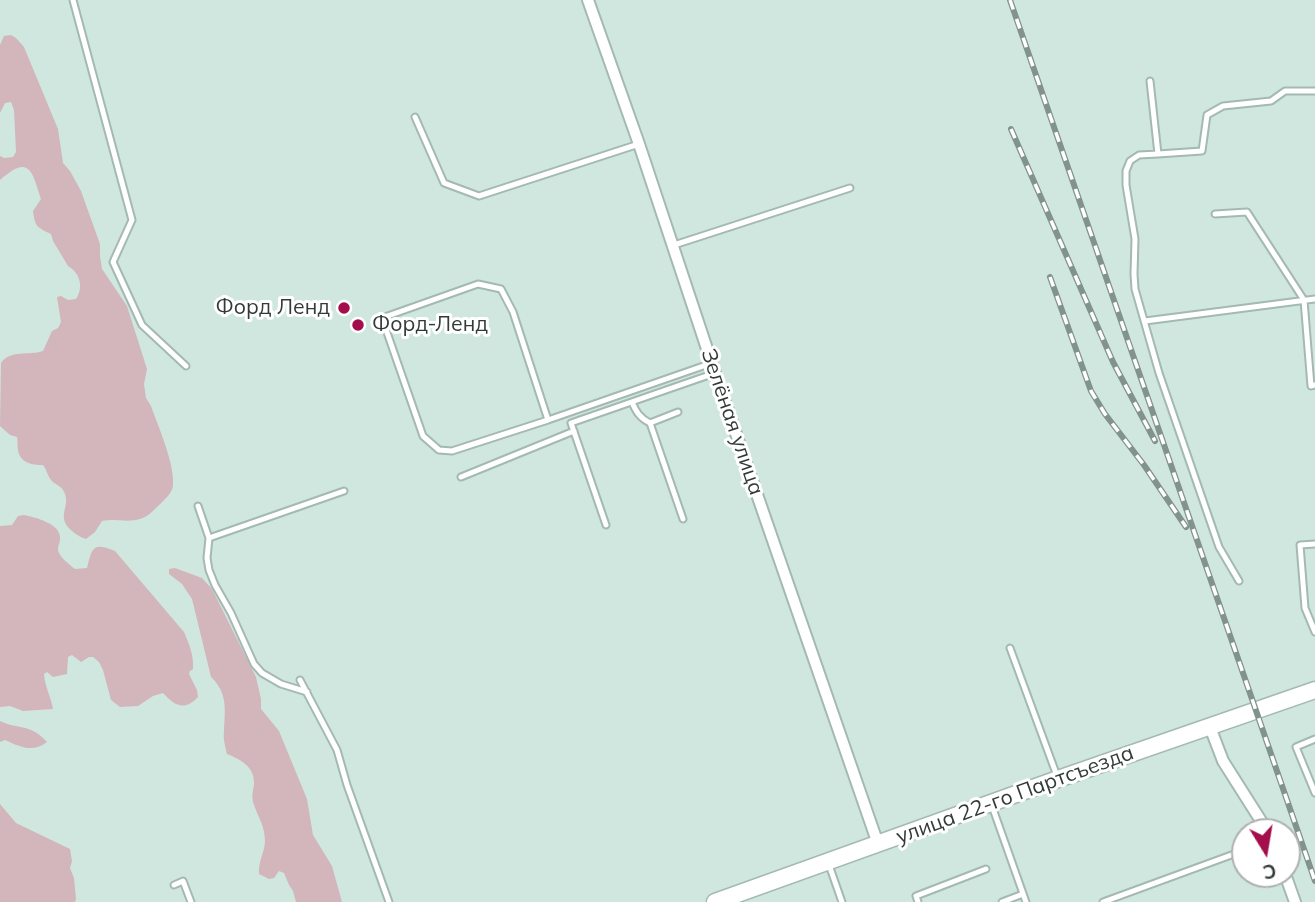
<!DOCTYPE html>
<meta charset="utf-8">
<style>
body{margin:0}
#map{position:relative;width:1315px;height:902px;overflow:hidden;background:#d0e7df;font-family:Mulish,sans-serif}
canvas{display:block}
.north{position:absolute;left:1231px;top:818px;width:70px;height:70px;box-sizing:border-box;background:#fff;border:2px solid #adb1af;border-radius:50%;rotate:169deg;font-size:19px;font-weight:700;line-height:28px;text-align:center;color:#323b38}
.north::after{content:'';display:block;margin:auto;width:24px;height:32px;background:#a40e4a;clip-path:polygon(50% 0,100% 100%,50% 72%,0 100%)}
</style>
<div id="map">
<canvas width="1315" height="902"></canvas>
<div class="north">С</div>
</div>
<script>
const context = document.querySelector('canvas').getContext('2d');
context.lineJoin = 'round';
function paint(path, color) { context.fillStyle = color; context.fill(path, 'evenodd'); }
function stroke(path, color, width, dash) { context.strokeStyle = color; context.lineWidth = width; context.lineCap = dash ? 'butt' : 'round'; context.setLineDash(dash || []); context.stroke(path); }
function write(font, color, halo, rows, align = 'center') {
  context.font = font + ' Mulish,sans-serif'; context.lineWidth = 6; context.setLineDash([]); context.textBaseline = 'middle'; context.strokeStyle = halo; context.fillStyle = color; for (const [text, x, y, turn = 0] of rows) {
    context.save(); context.translate(x, y); context.rotate((+turn || 0) * Math.PI / 180); context.textAlign = isNaN(turn) ? turn : align; if (halo) context.strokeText(text, 0, 0); context.fillText(text, 0, 0); context.restore();
  }
}
paint(new Path2D(`
 M11 35 16 38 24 47 58 129 63 163 70 171 81 191 100 244V256L102 269 127 306 147 369 144 384 146 398 151 406C158 426 175 464 173 485 173 493 163 501 157 507 152 512 147 517 140 519 127 523 115 518 102 521L95 532 86 539C80 537 77 535 72 531 54 516 73 506 63 490 61 486 54 484 51 480 47 475 47 470 43 465 32 465 20 463 18 450 17 446 18 441 17 437L10 435 0 426 1 363C11 349 29 356 43 351L52 331 58 328 61 322 57 297 61 296 68 300 76 299C84 287 80 273 68 266L53 241 51 234C37 227 35 227 33 211L41 199C32 172 30 153 0 180V156L4 158 13 157 16 152 14 110 11 102 5 103 0 113V45L4 36Z
 M24 515C35 517 60 524 60 537 61 543 56 547 59 553 62 559 70 565 75 569L87 568C92 547 93 542 115 551L184 632C189 644 194 655 193 669L190 671 189 674 197 690 198 697C184 712 174 705 163 693L153 696 138 706 120 707 111 700 103 670 99 662 93 657H89L81 662 72 655 68 657 67 674 53 677 47 672 44 674C45 687 51 697 53 709L23 711 10 706 0 707V526L12 525 18 516Z
 M175 568 202 578 212 589 256 677 261 699V709L279 731 307 799 313 835 332 866 342 902H296L293 891 289 885 284 873 279 871 274 878 269 879 259 874C258 862 264 854 265 842 265 826 259 819 254 805 251 797 253 792 254 784 255 767 240 759 227 754 225 746 223 738 224 731 225 710 228 693 211 677L192 599 182 584 169 574V569Z
 M0 721C19 730 30 723 47 742 33 753 20 747 5 740L0 742Z
 M0 804 16 823 70 849 72 861 70 868 74 878 76 899 75 902H0Z`), '#d2b6bb');
const lane = new Path2D(`
 M73 0 132 220 113 262 142 325 186 366
 M1150 81 1158 154 1202 151 1207 115 1223 106 1271 101 1285 91H1315
 M415 117 444 183 479 196 639 144
 M1158 154 1139 155 1130 161 1126 171V185L1135 239 1134 274 1135 289 1159 373 1219 547 1239 581
 M1215 214 1247 212 1304 300 1311 386 1315 385
 M674 245 850 188
 M1145 321 1315 299
 M632 402C636 412 640 418 650 423
 M678 412 650 423 683 519
 M548 420 452 451 439 450 423 436 382 318 478 284 501 289 513 312 548 420 712 363
 M461 477 574 431
 M198 506 209 538 207 558 209 570 215 585 231 613 254 664 262 673 281 684 307 692
 M606 525 571 423 715 373
 M209 538 344 491
 M1315 544 1300 545 1305 608 1315 632
 M1010 648 1057 776
 M300 680 337 750 347 785 389 902
 M1315 739 1296 747 1315 793
 M992 806 1026 902
 M828 862 842 902
 M174 885 183 881 191 902
 M918 902 916 896 986 869
 M1002 902 1023 894
 M1103 902 1245 850`);
const street = new Path2D(`
 M588 0 639 144 715 373 878 844
 M1210 727 1223 761 1268 832
 M1285 874 1295 902`);
const secondary = new Path2D(`
 M715 902 1058 779 1315 690`);
stroke(lane, '#a3b9b2', 9);
stroke(street, '#a3b9b2', 14);
stroke(secondary, '#a3b9b2', 19);
stroke(lane, '#fff', 5);
stroke(street, '#fff', 10);
stroke(secondary, '#fff', 16);
const rail = new Path2D(`
 M1010 0 1315 881
 M1011 129 1113 362 1155 441
 M1050 277 1091 391 1105 414 1144 465 1186 527`);
stroke(rail, '#82928c', 6);
stroke(rail, '#fff', 3.5, [10]);
for (const [x, y, r, color] of [
 [344,308,7,"#a40e4a"],
 [358,325,7,"#a40e4a"]
]) { const dot = new Path2D(); dot.arc(x, y, r, 0, 2 * Math.PI); context.fillStyle = color; context.fill(dot); stroke(dot, '#fff', 2.5); }
write('21px', '#323b38', '#fff', [
 ["Форд Ленд",330,308],
 ["Форд-Ленд",372,325,"left"]
], 'right');
write('21px', '#323b38', '#fff', [
 ["Зелёная улица",732,422,71],
 ["улица 22-го Партсъезда",1015,795,-20]
]);
</script>
